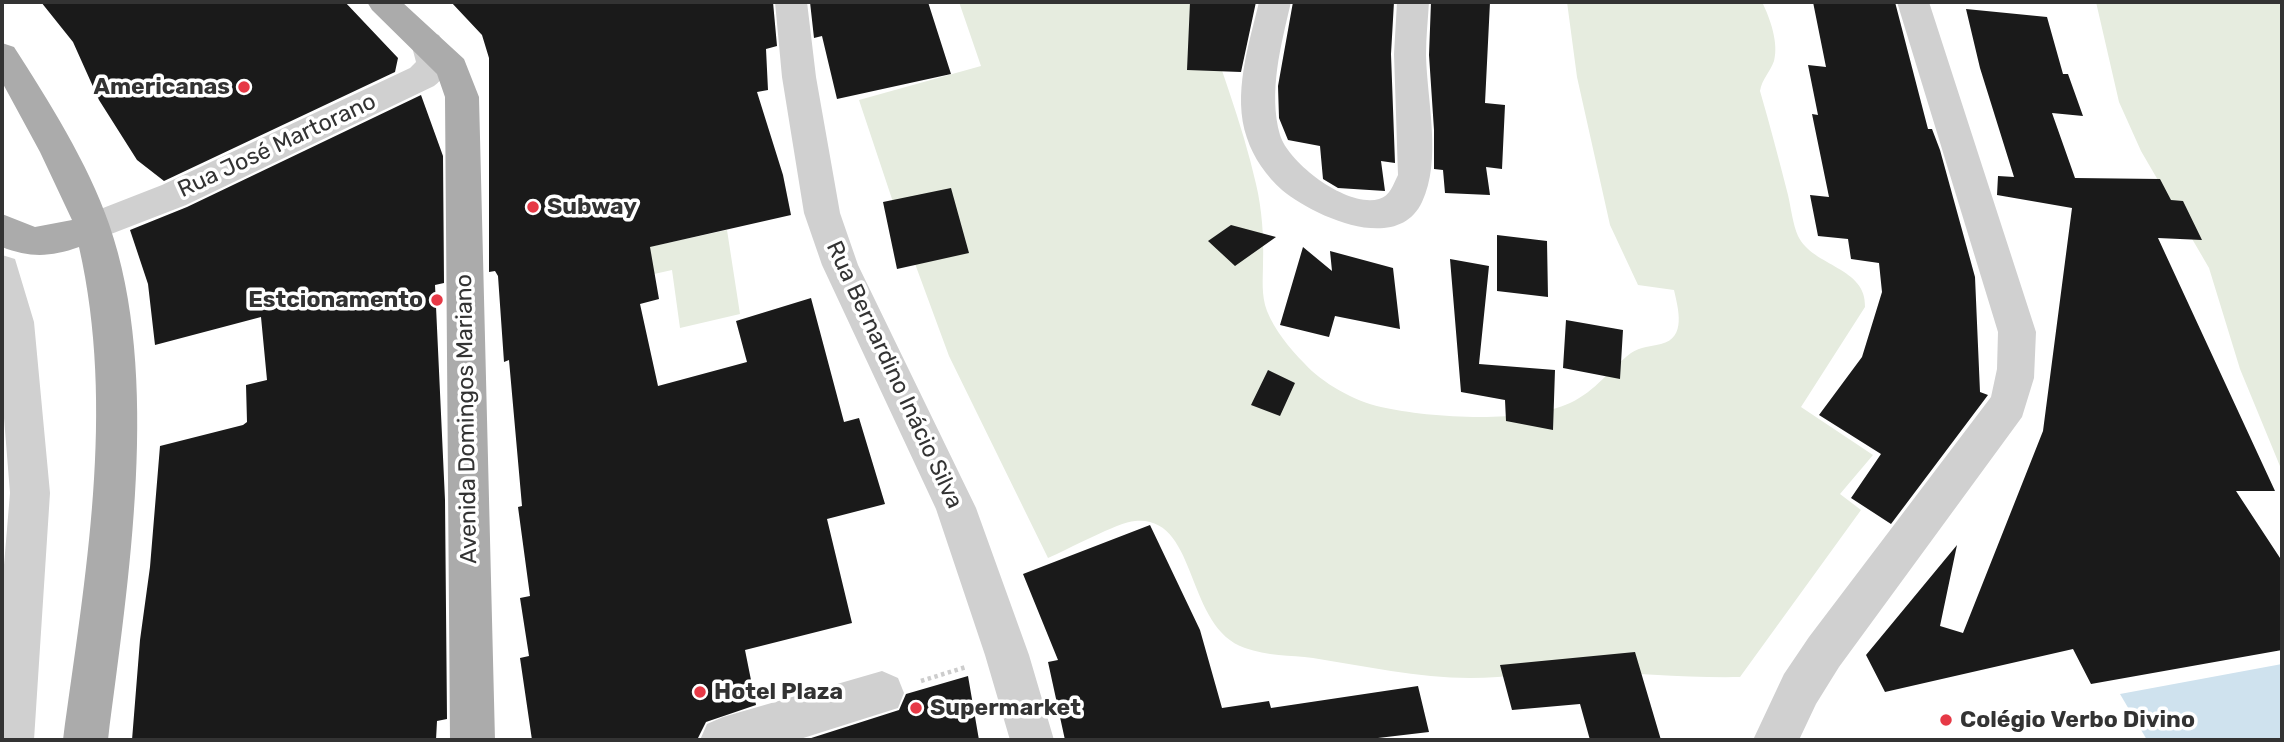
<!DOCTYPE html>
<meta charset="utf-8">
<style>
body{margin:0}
#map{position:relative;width:2284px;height:742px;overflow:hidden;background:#fff;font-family:Rubik,sans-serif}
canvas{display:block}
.frame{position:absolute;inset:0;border:4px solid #333;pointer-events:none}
</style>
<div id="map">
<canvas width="2284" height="742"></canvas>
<div class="frame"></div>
</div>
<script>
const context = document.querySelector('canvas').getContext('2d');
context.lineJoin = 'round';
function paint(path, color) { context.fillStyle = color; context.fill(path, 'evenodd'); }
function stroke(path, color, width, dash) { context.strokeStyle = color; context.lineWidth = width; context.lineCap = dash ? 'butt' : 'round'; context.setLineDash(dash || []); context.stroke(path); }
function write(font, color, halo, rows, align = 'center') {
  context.font = font + ' Rubik,sans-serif'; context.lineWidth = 7; context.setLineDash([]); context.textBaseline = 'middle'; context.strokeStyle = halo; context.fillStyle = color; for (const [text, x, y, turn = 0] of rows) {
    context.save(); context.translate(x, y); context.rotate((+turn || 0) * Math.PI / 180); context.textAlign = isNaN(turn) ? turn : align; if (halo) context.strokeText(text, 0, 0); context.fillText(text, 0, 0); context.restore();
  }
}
paint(new Path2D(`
 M959 2H1199C1218 62 1242 122 1256 184 1262 209 1264 238 1263 263 1263 279 1261 295 1267 311 1274 329 1290 349 1304 363 1322 383 1354 401 1381 407 1430 418 1525 424 1570 403 1596 391 1610 369 1631 353 1640 347 1652 346 1661 344 1687 338 1678 308 1674 290L1638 285 1610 225 1577 77 1567 2H1762C1770 18 1779 43 1774 61 1770 72 1762 79 1760 91 1770 125 1779 160 1788 195 1791 208 1793 225 1798 236 1813 267 1867 267 1865 307L1801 407 1873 455 1840 494 1861 510 1740 677C1687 678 1634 673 1581 671 1544 671 1507 678 1470 678 1418 678 1364 666 1313 658 1290 655 1267 656 1245 648 1184 627 1199 515 1135 521 1118 522 1067 550 1048 558L949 356 900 223 859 100 981 66Z
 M2096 2H2282V471L2240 369 2209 268 2141 151 2119 102Z
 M727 230 740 314 680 328 672 270 502 308 501 279Z`), '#e6ecdf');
paint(new Path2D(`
 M2282 664V740H2147L2120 694Z`), '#cfe2ee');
paint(new Path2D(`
 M41 2H345L398 58 395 72 164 181 137 160 99 100 73 42Z
 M451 2H773L777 46 766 49 768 90 757 92 783 175 791 215 650 247 659 299 640 304 658 386 747 362 736 321 811 298 844 422 859 418 885 504 827 519 852 623 745 650 756 705 706 722 697 740H532L520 658 529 656 520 598 530 596 518 507 522 506 509 360 504 362 498 276 495 271 489 272V58L482 35Z
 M810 2H928L951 74 837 99 822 36 814 38Z
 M1190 2H1256L1241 72 1187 70Z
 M1293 2H1394L1391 54 1395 163 1381 161 1385 191 1338 188 1323 179 1320 146 1288 140 1279 118 1278 86Z
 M1431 2H1490L1485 103 1505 105 1502 169 1486 167 1490 195 1445 193 1443 170 1434 169V130L1429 55Z
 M1813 2H1895L1928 129H1932L1940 150 1975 277 1980 392 1988 395 1891 524 1851 498 1881 454 1819 415 1862 357 1882 292 1879 263 1851 259 1848 239 1818 236 1810 195 1829 197 1812 114 1818 115 1808 65 1826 67Z
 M1966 9 2047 17 2063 74H2068L2083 116 2052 113 2075 178 2160 179 2171 200 2183 201 2202 240 2158 238 2275 491H2236L2282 561V650L2091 684 2073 649 1885 692 1866 655 1957 545 1940 626 1963 633 2043 431 2072 208 1997 195 1998 176 2014 177 1980 68Z
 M421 95 443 156 444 283 435 285 445 500 447 719 437 721 436 740H132L140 640 150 567 160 446 243 425 247 422 246 385 267 380 261 317 155 345 148 284 130 230 187 207Z
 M951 188 969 253 897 269 883 202Z
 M1231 225 1276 237 1235 266 1208 241Z
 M1497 235 1547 241 1548 297 1497 291Z
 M1303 247 1332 271 1330 251 1393 268 1400 329 1335 316 1329 337 1280 325Z
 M1450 259 1489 266 1479 364 1555 370 1553 430 1506 421 1505 400 1461 392Z
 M1566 320 1623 330 1620 379 1563 368Z
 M1268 370 1295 383 1280 416 1251 405Z
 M1150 525 1200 630 1222 708 1269 701 1271 708 1418 686 1429 732 1361 740H1065L1048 662 1058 660 1023 574Z
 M1635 652 1661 740H1590L1580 704 1512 710 1500 665Z
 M968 676 979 740H805L899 710 906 694Z`), '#1a1a1a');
stroke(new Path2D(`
 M921 681 966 667`), '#cdcdcd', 4.5, [3.5, 3.5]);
paint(new Path2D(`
 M775 2H807L816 77 840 213 858 265 976 508 1029 655 1054 740H1010L985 655 936 509 822 265 804 213 782 77Z
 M1259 2H1291C1281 45 1268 92 1280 135 1289 164 1348 208 1379 199 1390 196 1393 185 1398 175L1394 54 1397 2H1429C1428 19 1426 37 1426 55 1427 101 1442 160 1422 202 1397 255 1314 216 1282 190 1267 177 1253 157 1247 138 1232 95 1249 44 1259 2Z
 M1897 2H1929L2036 332 2034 378 2022 417 1839 667 1816 704 1799 740H1753L1784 674 1809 637 1991 397 1997 369 1998 332Z
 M427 31 439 35C449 54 454 71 434 86L186 205 93 241 80 237 75 227 80 217 162 185 410 68 416 62 411 43 415 35Z
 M2 255 15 259 34 322 50 493 34 740H2V589L10 493 2 393Z
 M882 671 898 678 904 693 898 708 797 740H700L707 724 723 717Z`), '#d0d0d0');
paint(new Path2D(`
 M367 2H402L464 59 479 97 495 740H450L445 97 437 74 372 10Z
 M2 43 14 47C48 100 88 163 109 224 162 376 128 582 108 740H63C85 577 116 410 79 247 51 257 30 258 2 247V214L35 227 72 220 40 152 2 82Z`), '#ababab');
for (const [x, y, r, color] of [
 [244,87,7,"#e63946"],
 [533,207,7,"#e63946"],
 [437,300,7,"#e63946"],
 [700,692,7,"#e63946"],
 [916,708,7,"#e63946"],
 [1946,720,7,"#e63946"]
]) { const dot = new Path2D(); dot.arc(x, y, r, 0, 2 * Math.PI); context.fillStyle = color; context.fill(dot); stroke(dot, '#fff', 2.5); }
write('bold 23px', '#333', '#fff', [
 ["Americanas",230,87,"right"],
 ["Subway",547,207],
 ["Estcionamento",423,300,"right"],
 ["Hotel Plaza",714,692],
 ["Supermarket",930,708],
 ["Colégio Verbo Divino",1960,720]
], 'left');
write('23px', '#333', '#fff', [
 ["Rua José Martorano",277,146,-25],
 ["Rua Bernardino Inácio Silva",894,375,65],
 ["Avenida Domingos Mariano",467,419,-91]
]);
</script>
